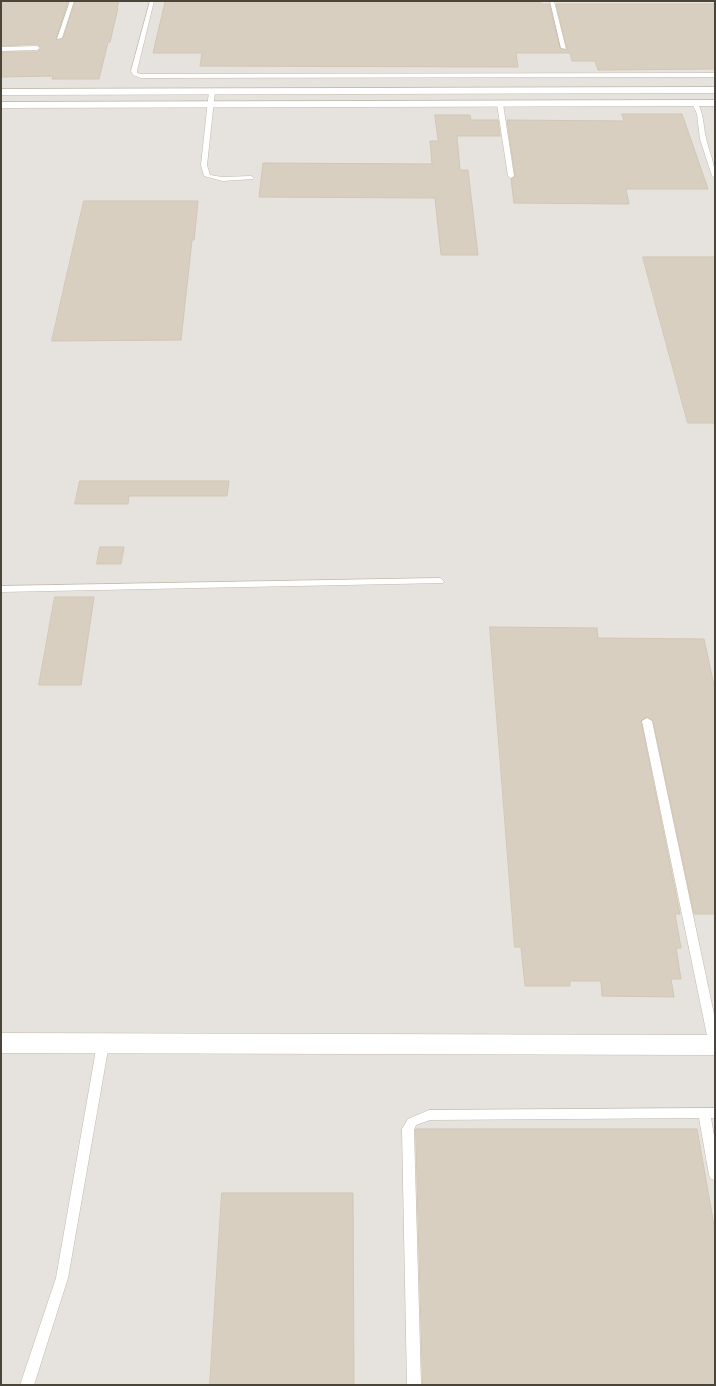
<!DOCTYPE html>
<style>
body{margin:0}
#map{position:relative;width:716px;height:1386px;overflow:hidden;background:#f6f3ec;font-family:Helvetica,sans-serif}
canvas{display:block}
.frame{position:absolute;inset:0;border:2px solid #4b4439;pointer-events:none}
</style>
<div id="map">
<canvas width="716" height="1386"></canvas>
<div class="frame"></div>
</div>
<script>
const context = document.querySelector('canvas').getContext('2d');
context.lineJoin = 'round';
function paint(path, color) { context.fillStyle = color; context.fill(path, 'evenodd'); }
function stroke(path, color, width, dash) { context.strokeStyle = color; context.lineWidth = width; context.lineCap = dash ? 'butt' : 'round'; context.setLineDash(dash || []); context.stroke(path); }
paint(new Path2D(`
 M1 1H715V1385H1Z`), '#e6e2dd');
const building = new Path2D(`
 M1 1H68L56 39 57 40 63 38 75 1H119L117 8H118L110 42H108L99 79H52L53 76 1 77V52H37L41 48 37 44 1 46Z
 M171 1H540L541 4H549L560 48 566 50 567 49 556 4H715V69L598 70 595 61H572L570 53H516L518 67 200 66 202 53H153L165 2Z
 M622 114H682L708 189H626L629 204 514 203 511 179 515 176 507 120 624 121Z
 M435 115H470L471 120H498L500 136H457L460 170H468L478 255H441L435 198 259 197 263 163 432 164 430 141H438Z
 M84 201H198L194 240H192L181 340 52 341Z
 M643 257H715V423H688Z
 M80 481H229L227 496H129L128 504H75Z
 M100 547H124L121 564H97Z
 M55 597H94L81 685H39Z
 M490 627 597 628 598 638 704 639 715 690V914H694L653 721 646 717 641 721 680 914H675L681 948H676L681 979H671L674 997 602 996 601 981H570V986H525L521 947H515Z
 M416 1129H697L715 1231V1385H423Z
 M222 1193H353L354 1385H210Z`);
paint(building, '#d8cfc1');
stroke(building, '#d3c7b4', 1);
const lane = new Path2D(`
 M70 1H74L62 38 57 39Z
 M150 1H154L137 71V73L141 74 715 73V77L141 78 133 75 131 71Z
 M550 1H554L566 49 561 48Z
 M1 47 37 46 40 48 37 50 1 51Z
 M212 89 215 91 207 165 210 175 222 177 251 176 254 178 253 179 222 181 204 176 201 165 209 91Z
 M500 102 503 104 514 176 511 178 508 176 497 104Z
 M693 102H697C704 114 703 125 706 138 709 152 715 163 715 178L712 176 700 139 697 114 692 103Z
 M440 578 444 581 443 583 1 592V586Z
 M647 718 652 721 715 1019V1050L711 1048 709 1045 642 721Z
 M103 1039 107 1041 109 1044 68 1278 34 1385H20L56 1278 97 1044 99 1041Z
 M715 1108V1118H711L715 1142V1180L711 1179 709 1175 699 1118 430 1120 416 1125 414 1130 421 1385H407L402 1129 408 1119 429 1110Z`);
const street = new Path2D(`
 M715 87V93L1 95V89Z
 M715 100V106L1 108V102Z
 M1 1033 715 1035V1055L1 1053Z`);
stroke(lane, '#c2bbae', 1);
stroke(street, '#c2bbae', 1);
paint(lane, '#fff');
paint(street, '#fff');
</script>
